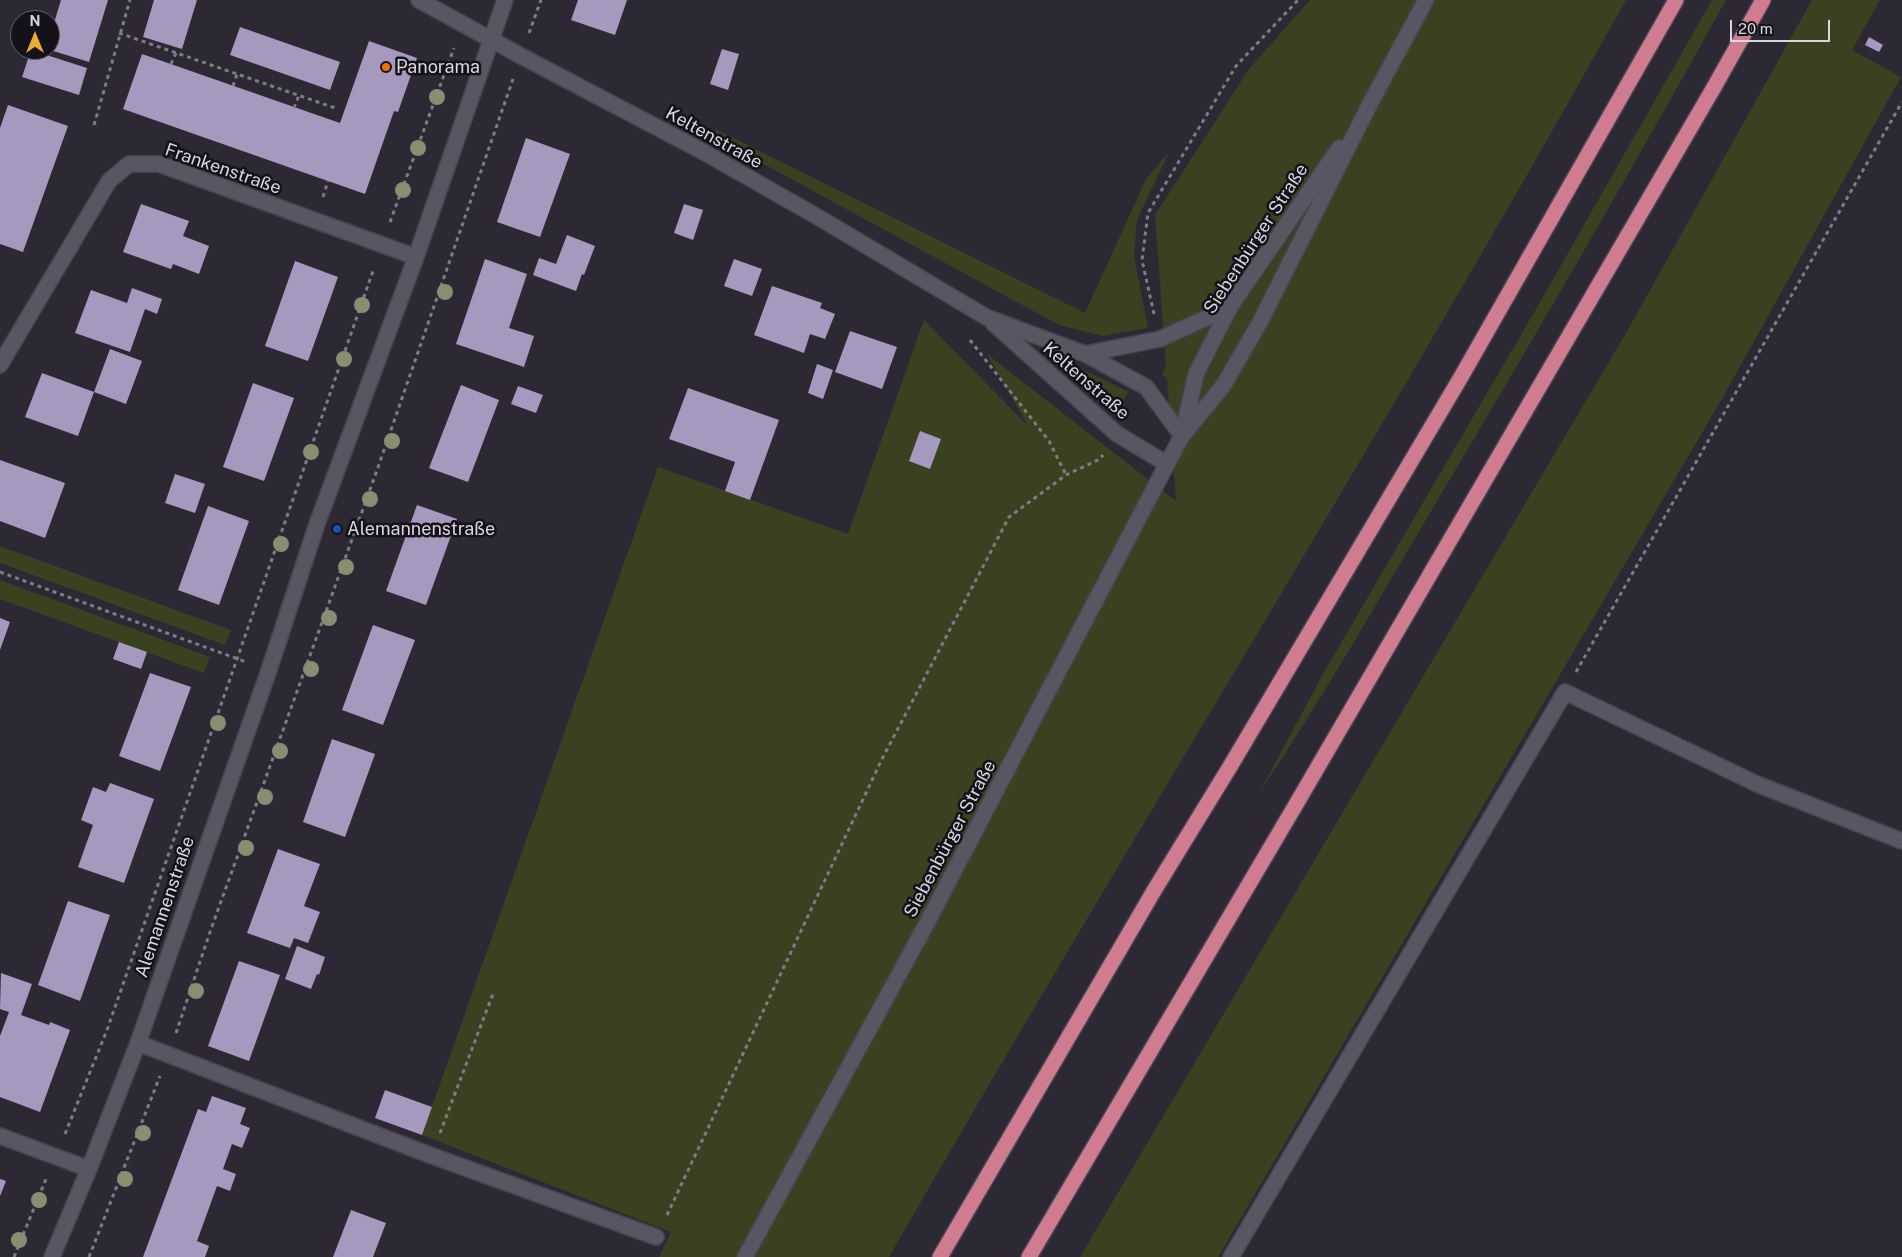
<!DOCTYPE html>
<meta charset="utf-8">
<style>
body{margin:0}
#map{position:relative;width:1902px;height:1257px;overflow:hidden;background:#2c2934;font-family:"Public Sans",sans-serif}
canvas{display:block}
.north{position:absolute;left:10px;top:10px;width:50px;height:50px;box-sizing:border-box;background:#141218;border:1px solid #626067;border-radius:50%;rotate:0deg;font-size:14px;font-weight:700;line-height:20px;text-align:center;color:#d8d6de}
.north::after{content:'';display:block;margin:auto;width:18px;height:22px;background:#e7ac36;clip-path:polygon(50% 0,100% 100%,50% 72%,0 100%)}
.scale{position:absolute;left:1730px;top:20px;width:100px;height:22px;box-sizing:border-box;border:2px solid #d8d6de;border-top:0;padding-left:6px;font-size:15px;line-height:18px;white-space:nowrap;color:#d8d6de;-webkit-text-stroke:4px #141218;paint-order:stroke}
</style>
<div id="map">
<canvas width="1902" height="1257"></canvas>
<div class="north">N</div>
<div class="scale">20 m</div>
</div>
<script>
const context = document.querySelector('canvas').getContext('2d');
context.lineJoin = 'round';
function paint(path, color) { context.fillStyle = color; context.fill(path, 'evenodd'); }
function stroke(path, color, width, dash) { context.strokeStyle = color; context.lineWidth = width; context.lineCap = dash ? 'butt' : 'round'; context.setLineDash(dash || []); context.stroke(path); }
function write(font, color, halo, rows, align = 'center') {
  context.font = font + ' "Public Sans",sans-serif'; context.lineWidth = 5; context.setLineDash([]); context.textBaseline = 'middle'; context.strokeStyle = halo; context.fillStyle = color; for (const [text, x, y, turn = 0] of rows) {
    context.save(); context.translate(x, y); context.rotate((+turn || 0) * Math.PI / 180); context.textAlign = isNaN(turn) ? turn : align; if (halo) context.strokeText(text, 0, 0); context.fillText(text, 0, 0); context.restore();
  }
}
paint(new Path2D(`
 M1310 0H1626C1390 424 1131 836 889 1257H659L671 1232 422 1135 658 467 848 534 924 320 1028 426 987 354 1176 501 1167 378 1162 375 1166 366 1155 215 1249 69Z
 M1712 0H1726C1633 168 1536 335 1437 501 1379 599 1323 698 1259 793L1323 674 1539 304Z
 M1812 0H1880L1852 50 1901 77 1723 397 1218 1257H1080L1629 328Z
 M715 129 1085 313 1146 179 1169 152 1137 220 1134 256 1148 328 1103 336 1059 325 718 139Z
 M1077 367 1129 392 1117 410 1078 374Z
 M0 546 231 630 225 645 0 563Z
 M0 580 210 657 204 673 0 599Z`), '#3a4121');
paint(new Path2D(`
 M61 0H108L89 62 50 50V36Z
 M154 0H197L182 49 143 37Z
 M578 0H627L615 35 571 20Z
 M240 27 340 62 330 90 230 55Z
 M1869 37 1883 45 1879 52 1865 45Z
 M369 41 417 58 398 112 394 111 365 194 123 109 142 54 340 123Z
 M722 49 739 54 728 90 710 84Z
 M31 50 87 68 79 95 22 77Z
 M8 105 68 126 23 252 0 244V128Z
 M526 138 570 154 540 237 497 222Z
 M141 204 189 221 183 236 209 246 199 274 173 264 171 269 123 252Z
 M684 204 703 210 693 240 674 233Z
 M567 235 595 246 584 275 582 274 576 291 533 275 539 258 556 264Z
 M485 259 527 274 509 328 534 336 524 367 456 344Z
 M734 259 762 269 752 296 724 286Z
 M295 261 338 277 308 361 265 346Z
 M772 286 822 303 820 308 835 314 825 339 810 334 804 353 754 335Z
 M132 288 162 299 157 314 145 309 130 352 75 333 91 290 127 303Z
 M850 331 897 347 882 389 835 372Z
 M110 349 142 361 126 404 94 392 78 436 25 417 42 373 94 392Z
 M817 364 833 370 823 399 808 393Z
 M253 383 294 398 264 481 223 467Z
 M461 385 499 400 468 482 429 468Z
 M518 386 543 395 536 413 511 404Z
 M688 388 779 420 750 500 725 491 735 462 669 439Z
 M920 431 941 439 930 469 909 461Z
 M0 460 65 483 45 538 0 521Z
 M175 474 205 484 195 513 165 503Z
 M417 505 457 519 426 605 386 591Z
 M208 506 249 521 219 605 178 590Z
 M0 618 10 622 0 650Z
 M373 625 415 640 383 725 342 710Z
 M119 642 147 652 141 669 113 659Z
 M150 673 191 687 160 771 119 756Z
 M332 739 375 754 345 837 303 822Z
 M110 783 154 799 124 883 78 867 93 825 81 820 93 787 106 792Z
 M278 849 320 864 304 906 320 912 308 943 294 938 290 948 247 933Z
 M68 901 110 915 80 1001 38 985Z
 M297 946 325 957 319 975 317 974 311 989 285 979Z
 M239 961 280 975 249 1061 208 1046Z
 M1 973 32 984 21 1015 49 1025 50 1022 70 1030 40 1112 0 1097V1036L9 1012 0 1009Z
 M385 1090 432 1107 422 1135 375 1118Z
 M212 1096 246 1108 240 1124 250 1128 242 1148 232 1144 223 1169 236 1174 230 1191 217 1186 197 1241 209 1246 205 1257H143L198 1109 206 1112Z
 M0 1179 6 1181 0 1196Z
 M351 1210 386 1223 373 1257H333Z`), '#a59abe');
const lane = new Path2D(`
 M138 1043 427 1154 656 1237
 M1231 1257 1565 692 1757 784 1902 841`);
const street = new Path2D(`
 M0 365 109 181 129 164H159L416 257
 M0 1136 89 1169
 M52 1257 89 1169 138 1043 269 670 317 524 416 257 505 0`);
const secondary = new Path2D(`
 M419 0 521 56 700 150 823 220 986 317 1085 354 1146 387 1182 436
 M993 323 1117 434 1167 464
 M1085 354 1160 339 1230 307
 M1183 432 1196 374 1230 307 1339 148
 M745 1257 927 923 1167 464 1182 436 1223 386 1260 322 1372 100 1426 0`);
const highway = new Path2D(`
 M940 1257 1155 889 1231 765 1461 377 1676 0
 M1029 1257 1298 801 1713 89 1763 0`);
stroke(lane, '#47444e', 18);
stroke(street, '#47444e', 18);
stroke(secondary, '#47444e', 18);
stroke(highway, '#47444e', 18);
stroke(new Path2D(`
 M119 33 335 108
 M529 33 541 0
 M171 64 176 53
 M233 86 237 74
 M294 108 299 95
 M94 125 130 0
 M323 197 328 181
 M390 222 454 48
 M1154 314 1142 260 1148 213 1236 66 1298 0
 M970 340 1049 441 1066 475
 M0 572 246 662
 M1576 672 1902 102
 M176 1033 210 932 376 473 513 79
 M440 1133 494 991
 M65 1134 107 1030 374 268
 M667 1215 882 759 1009 517 1066 475 1100 459 1103 455
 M14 1257 46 1179
 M89 1257 160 1076`), '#7e7c85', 3, [4, 4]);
stroke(lane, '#595663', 15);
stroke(street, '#595663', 15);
stroke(secondary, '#595663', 15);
stroke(highway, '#cf7b90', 15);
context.fillStyle = '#878e71';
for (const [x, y] of [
 [437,97],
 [418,148],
 [403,190],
 [445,292],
 [362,305],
 [344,359],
 [392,441],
 [311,452],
 [370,499],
 [281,544],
 [346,567],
 [329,618],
 [311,669],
 [218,723],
 [280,751],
 [265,797],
 [246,848],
 [196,991],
 [143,1133],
 [125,1179],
 [39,1200],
 [19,1240]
]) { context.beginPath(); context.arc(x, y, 8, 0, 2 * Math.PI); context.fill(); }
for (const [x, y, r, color] of [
 [386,67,5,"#e8710a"],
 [337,529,5,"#1a4fb4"]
]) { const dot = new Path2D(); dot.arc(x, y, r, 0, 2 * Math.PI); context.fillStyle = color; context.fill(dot); stroke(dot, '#141218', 2); }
write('18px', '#d8d6de', '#141218', [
 ["Panorama",396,67],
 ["Alemannenstraße",347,529]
], 'left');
write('18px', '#d8d6de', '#141218', [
 ["Keltenstraße",714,138,29],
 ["Frankenstraße",223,169,19],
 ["Siebenbürger Straße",1256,239,-57],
 ["Keltenstraße",1086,381,41],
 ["Siebenbürger Straße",950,839,-62],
 ["Alemannenstraße",165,907,-71]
]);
</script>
